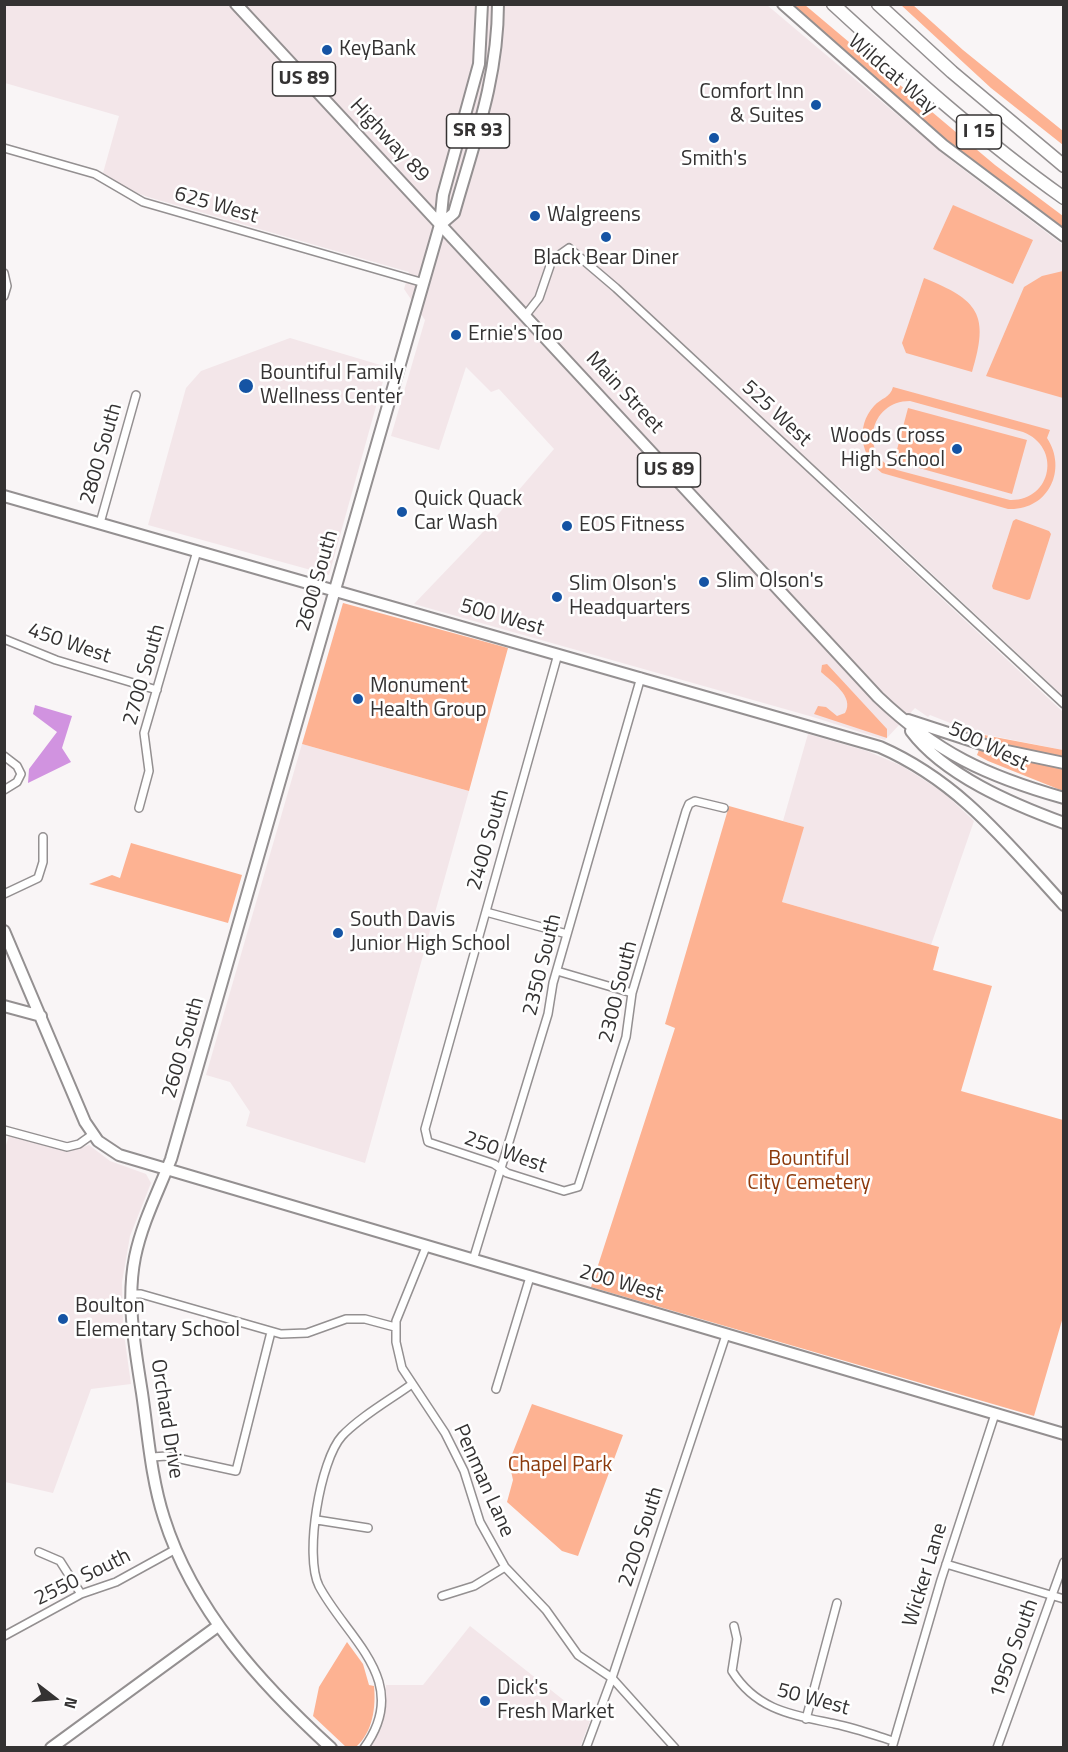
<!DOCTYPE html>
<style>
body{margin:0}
#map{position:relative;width:1068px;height:1752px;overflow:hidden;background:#f9f5f6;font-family:"Titillium Web",sans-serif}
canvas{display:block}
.frame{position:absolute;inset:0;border:6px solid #343232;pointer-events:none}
.north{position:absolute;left:24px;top:1668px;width:60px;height:60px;-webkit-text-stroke:4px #fff;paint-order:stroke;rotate:106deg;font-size:16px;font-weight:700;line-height:24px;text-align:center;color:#343232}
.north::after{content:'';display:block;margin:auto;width:21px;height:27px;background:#343232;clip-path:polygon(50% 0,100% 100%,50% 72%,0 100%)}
</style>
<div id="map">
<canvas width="1068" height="1752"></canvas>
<div class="frame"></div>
<div class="north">N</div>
</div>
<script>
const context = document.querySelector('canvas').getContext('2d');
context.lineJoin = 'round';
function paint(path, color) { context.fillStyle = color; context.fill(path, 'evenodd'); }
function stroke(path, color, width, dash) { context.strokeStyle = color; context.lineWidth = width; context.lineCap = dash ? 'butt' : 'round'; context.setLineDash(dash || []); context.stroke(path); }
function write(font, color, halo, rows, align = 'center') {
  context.font = font + ' "Titillium Web",sans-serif'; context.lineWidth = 5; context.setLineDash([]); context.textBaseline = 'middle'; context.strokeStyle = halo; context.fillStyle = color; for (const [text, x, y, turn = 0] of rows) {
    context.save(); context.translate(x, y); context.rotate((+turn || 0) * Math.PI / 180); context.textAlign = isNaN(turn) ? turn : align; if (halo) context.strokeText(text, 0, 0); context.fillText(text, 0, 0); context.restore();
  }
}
paint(new Path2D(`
 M4 5H767L952 161 1063 245V696L838 486 834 498 1063 712V750L973 732 930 715 928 717 915 708 885 740 813 717 414 604 482 533 554 449 499 389 491 392 466 367 439 450 391 436 425 320 404 289 409 272 148 197 132 191 103 173 119 116 5 83Z
 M290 338 387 367 329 575 148 525 186 388 201 371Z
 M808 734 867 751 902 766 943 792 974 821 931 945 782 902 803 827 783 821Z
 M302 744 469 791 365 1163 246 1126 250 1112 230 1082 206 1075Z
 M9 1136 68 1152 89 1145 110 1161 146 1174 151 1183 130 1236 122 1282 123 1327 131 1384 91 1389 53 1493 5 1482 4 1151Z
 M470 1626 590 1721 580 1747H371L382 1726 386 1685H423Z`), '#f3e6e9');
paint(new Path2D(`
 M792 5H805L995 165 1063 216V231L925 124Z
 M901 5H913L963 50 1063 131V145L991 88Z
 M953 205 1033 240 1013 284 933 249Z
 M1063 271V398L986 376 1024 287 1042 276Z
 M924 278C978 300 990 314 972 372L906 353 902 343Z
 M893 387 1050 430 1047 438C1068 470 1048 511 1008 509L882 473C861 457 855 427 874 406 881 398 890 398 893 387ZM910 401 1023 432C1062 447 1052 501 1010 500L897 470C858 455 869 401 910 401Z
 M908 408 1027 440 1012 494 894 461Z
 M1016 519 1049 531 1051 534 1030 599 1027 600 993 589 992 586 1013 521Z
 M343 603 508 648 469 791 302 744Z
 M827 664 887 729V738L814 714 818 706 826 707 837 716 845 713C855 697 831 681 821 672L822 665Z
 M951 725 984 735 1063 750V758L991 742 949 728Z
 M979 750 1063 768V791L988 761 977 755Z
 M729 806 804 827 782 902 939 947 933 970 992 986 961 1091 1063 1120V1317L1034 1416 591 1287 675 1028 665 1024Z
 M131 843 242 875 228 923 89 884 112 875 120 878Z
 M532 1404 623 1435 578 1556 562 1551 507 1502 513 1480 509 1462Z
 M347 1642 363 1664 369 1685 374 1686C376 1707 373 1732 356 1747H346L313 1716 319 1687Z`), '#fdb292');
paint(new Path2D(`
 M35 705 72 716 62 748 71 762 28 783 29 769 57 732 33 714Z`), '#d193e0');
const street = new Path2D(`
 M4 148 95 174 143 202 424 283
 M4 273 7 286 4 296
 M525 316 539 298 552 260 569 248 616 288 1064 704
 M100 523 136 395
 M4 639 56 660 157 690
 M558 654 425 1129 428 1142 494 1164 507 1173 564 1191 578 1187 626 1037 632 993 686 811 689 804 695 801 724 808
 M4 756 17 766 21 774 17 782 4 790
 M139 808 149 771 144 733 197 551
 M4 894 38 878 43 862V837
 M486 912 567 934
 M557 971 632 993
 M4 1130 67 1147 79 1144 93 1134
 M426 1247 396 1321V1342L402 1368 445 1433 464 1471 480 1522 505 1567 546 1610 578 1655 612 1678 675 1748
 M473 1260 548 1014 553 983 641 677
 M131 1294H141L281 1334 307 1333 346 1319H365L395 1327
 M496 1389 530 1277
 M152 1457 167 1456 236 1471 271 1332
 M317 1520 368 1528
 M39 1552 60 1561 81 1594
 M946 1564 1064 1599
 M442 1596 474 1586 505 1567
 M734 1626 737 1639 732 1671C757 1711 794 1715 835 1724 855 1728 874 1735 893 1741
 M4 1636 81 1594 116 1582 176 1549
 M806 1719 837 1603
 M364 1748C413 1681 347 1639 319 1586 304 1556 320 1460 342 1436 361 1416 390 1400 412 1384
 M586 1748 612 1678 726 1335
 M892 1748 941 1580 995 1414
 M997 1748 1064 1562`);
const secondary = new Path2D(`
 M783 4 943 145 1064 236
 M4 496 880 747C960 782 1006 842 1064 905
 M4 931 85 1122 98 1141 119 1155 1064 1434
 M4 1006 41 1016
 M51 1748 218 1626
 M331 1748C261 1684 193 1610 164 1518 151 1478 148 1434 142 1393 135 1348 126 1302 135 1257 142 1223 158 1192 171 1159L440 225`);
const primary = new Path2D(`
 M236 4 878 697C937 753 986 776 1064 798
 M440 225 454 213C474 142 498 79 498 4
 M440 225 443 195 479 64 482 4
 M908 720 997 749 1064 763
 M911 731C944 775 1012 804 1064 823`);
const highway = new Path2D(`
 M833 4C907 72 982 140 1064 198
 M878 4 952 72 1064 166`);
stroke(street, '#949091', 10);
stroke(secondary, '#949091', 14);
stroke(primary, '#949091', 14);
stroke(highway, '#949091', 15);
stroke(street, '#fff', 7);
stroke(secondary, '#fff', 10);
stroke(primary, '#fff', 10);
stroke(highway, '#fff', 12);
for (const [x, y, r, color] of [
 [327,50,6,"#1554a4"],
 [816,105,6,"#1554a4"],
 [714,138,6,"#1554a4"],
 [535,216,6,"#1554a4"],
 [606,237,6,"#1554a4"],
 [456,335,6,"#1554a4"],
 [246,386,8,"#1554a4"],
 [957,449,6,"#1554a4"],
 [402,512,6,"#1554a4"],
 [567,526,6,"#1554a4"],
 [704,582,6,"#1554a4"],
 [557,597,6,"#1554a4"],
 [358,699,6,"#1554a4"],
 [338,933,6,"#1554a4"],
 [63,1319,6,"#1554a4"],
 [485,1701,6,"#1554a4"]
]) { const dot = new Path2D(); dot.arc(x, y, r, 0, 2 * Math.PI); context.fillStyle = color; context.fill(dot); stroke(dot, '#fff', 2); }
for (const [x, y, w] of [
 [304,79,63],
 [478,131,63],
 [979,132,45],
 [669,470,63]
]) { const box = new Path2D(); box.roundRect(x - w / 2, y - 17, w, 34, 4.5); context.fillStyle = '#fff'; context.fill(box); stroke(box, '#343232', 1.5); }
write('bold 20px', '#343232', null, [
 ["US 89",304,79],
 ["SR 93",478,131],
 ["I 15",979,132],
 ["US 89",669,470]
]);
write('21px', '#343232', '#fff', [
 ["KeyBank",339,50],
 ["Comfort Inn",804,93,"right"],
 ["& Suites",804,117,"right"],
 ["Smith's",714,160,"center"],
 ["Walgreens",547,216],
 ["Black Bear Diner",606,259,"center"],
 ["Ernie's Too",468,335],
 ["Bountiful Family",260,374],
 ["Wellness Center",260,398],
 ["Woods Cross",945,437,"right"],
 ["High School",945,461,"right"],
 ["Quick Quack",414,500],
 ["Car Wash",414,524],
 ["EOS Fitness",579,526],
 ["Slim Olson's",716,582],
 ["Slim Olson's",569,585],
 ["Headquarters",569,609],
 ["Monument",370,687],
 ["Health Group",370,711],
 ["South Davis",350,921],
 ["Junior High School",350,945],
 ["Boulton",75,1307],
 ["Elementary School",75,1331],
 ["Dick's",497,1689],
 ["Fresh Market",497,1713]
], 'left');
write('21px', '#343232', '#fff', [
 ["Wildcat Way",892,75,41],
 ["Highway 89",389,141,47],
 ["625 West",216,206,16],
 ["Main Street",624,393,47],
 ["525 West",776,414,43],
 ["2800 South",102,454,-74],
 ["2600 South",318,581,-74],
 ["500 West",502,618,16],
 ["450 West",69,644,19],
 ["2700 South",145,675,-74],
 ["500 West",988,747,26],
 ["2400 South",489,840,-74],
 ["2350 South",543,965,-76],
 ["2300 South",619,992,-76],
 ["2600 South",184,1048,-74],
 ["250 West",505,1153,20],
 ["200 West",621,1284,16],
 ["Orchard Drive",166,1419,81],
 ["Penman Lane",483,1481,66],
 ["2200 South",642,1537,-72],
 ["Wicker Lane",926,1575,-73],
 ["2550 South",83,1578,-26],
 ["1950 South",1015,1649,-70],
 ["50 West",813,1700,15]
]);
write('21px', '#8b390b', '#fff', [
 ["Bountiful",809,1160],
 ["City Cemetery",809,1184],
 ["Chapel Park",560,1466]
]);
</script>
